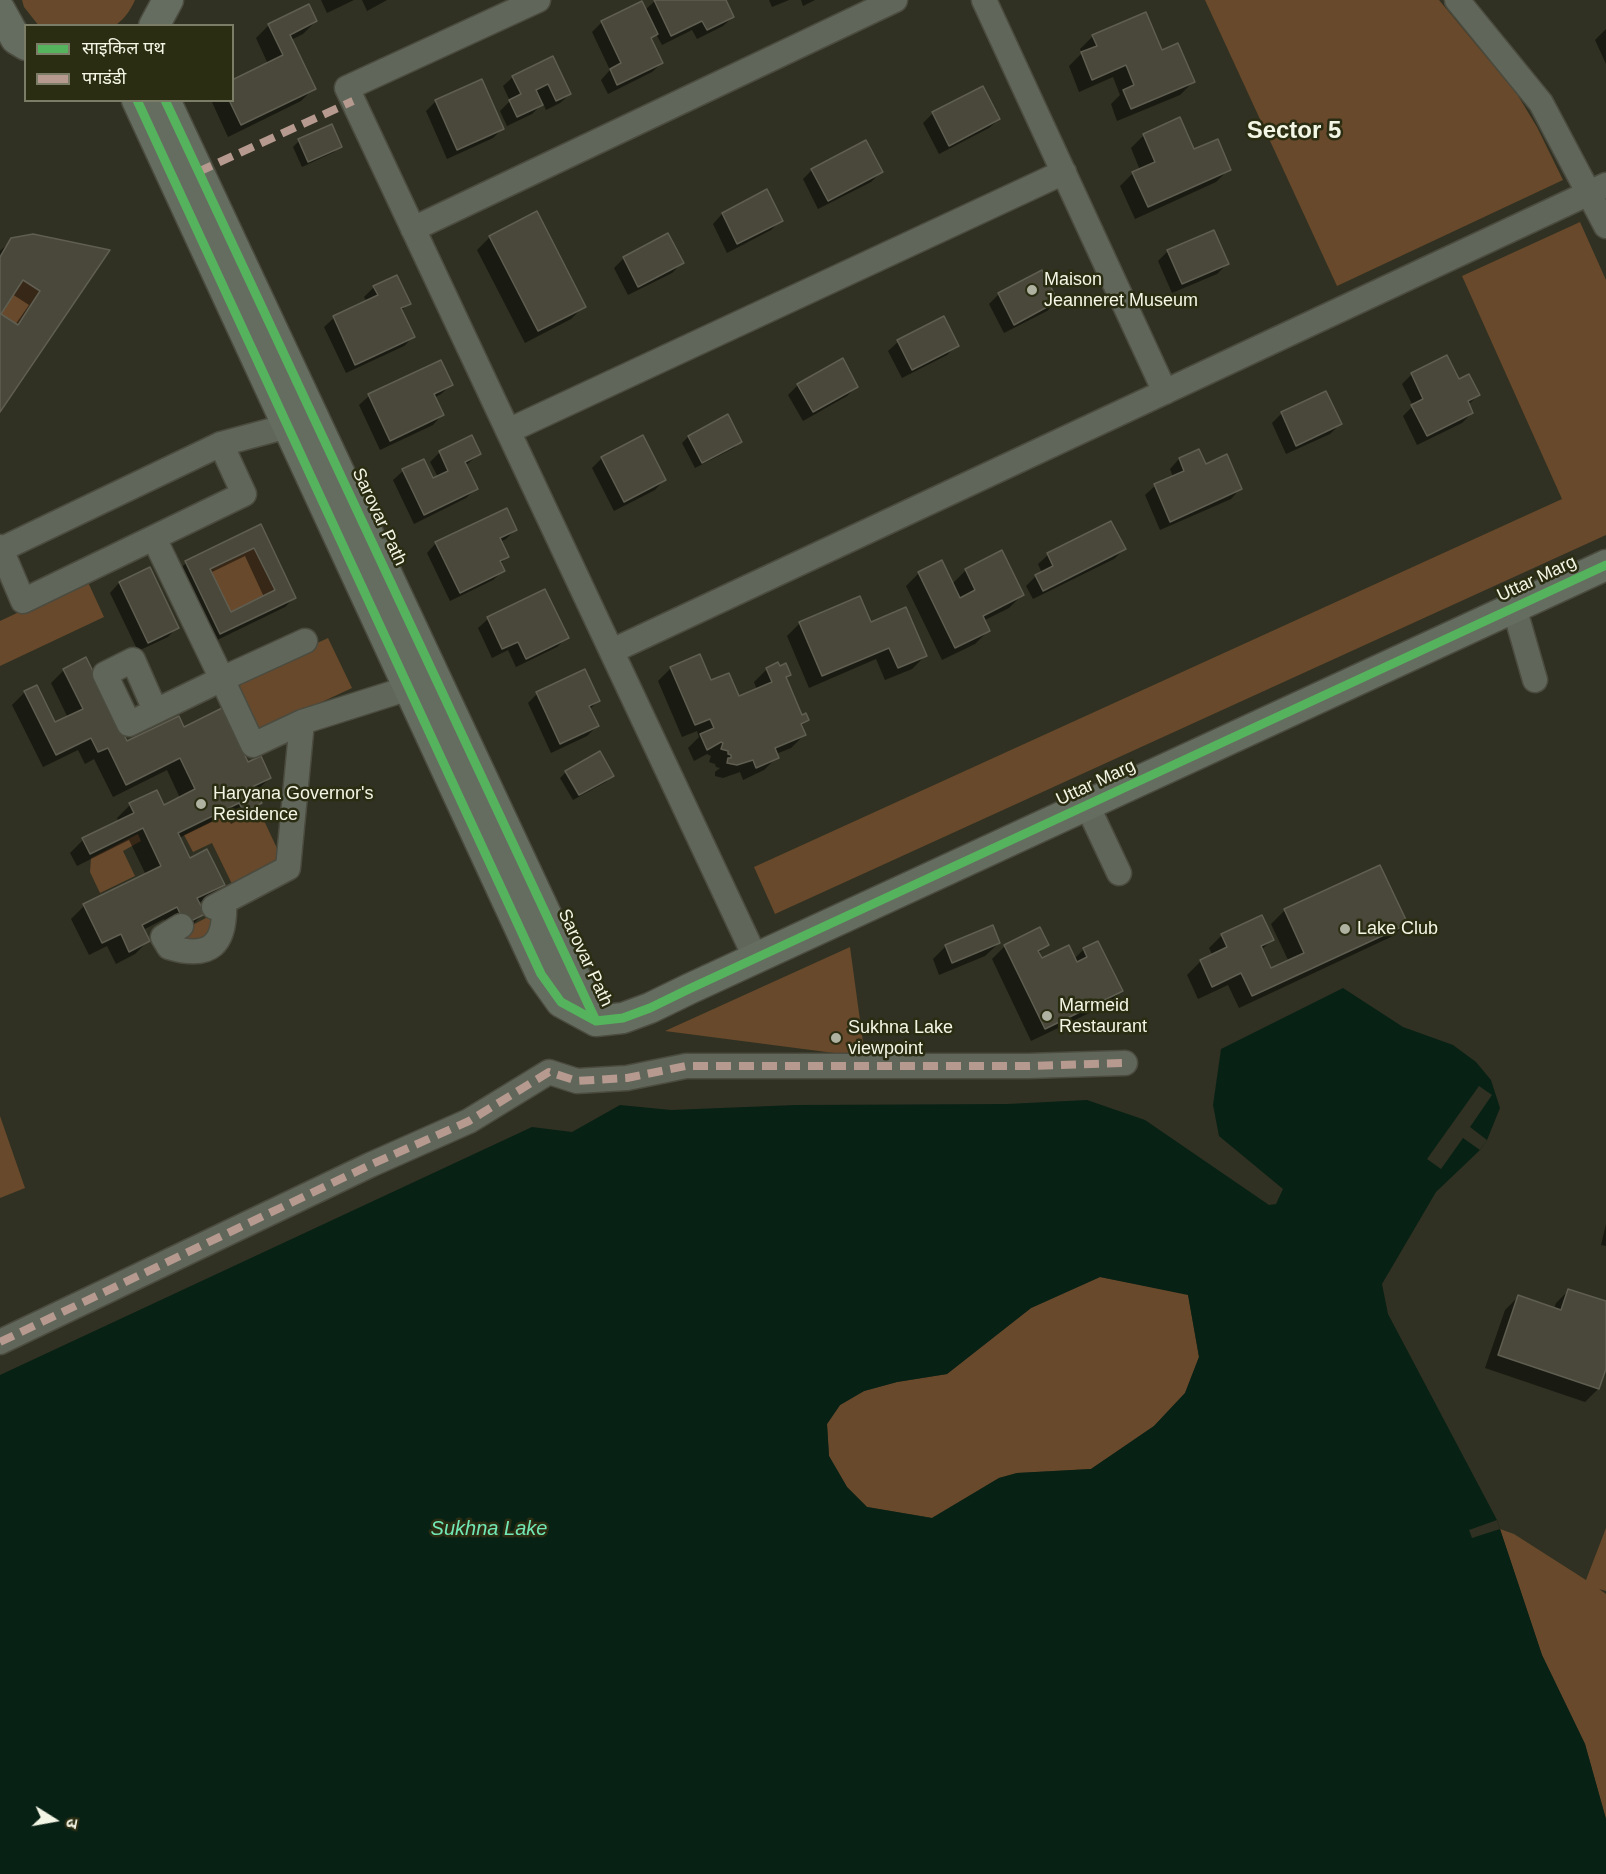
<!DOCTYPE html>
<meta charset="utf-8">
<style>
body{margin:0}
#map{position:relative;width:1606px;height:1874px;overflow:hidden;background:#303122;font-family:Helvetica,"Noto Sans Devanagari",sans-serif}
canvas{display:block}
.legend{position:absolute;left:24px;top:24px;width:210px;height:78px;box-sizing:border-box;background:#2b2d12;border:2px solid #7b7d66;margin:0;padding:8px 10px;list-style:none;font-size:18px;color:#f4f6e5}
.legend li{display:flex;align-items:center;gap:12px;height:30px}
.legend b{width:30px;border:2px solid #7b7d66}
.north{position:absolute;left:24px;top:1790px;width:60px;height:60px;-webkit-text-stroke:4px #2b2d12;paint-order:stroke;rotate:101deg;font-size:16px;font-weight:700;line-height:24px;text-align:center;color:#f4f6e5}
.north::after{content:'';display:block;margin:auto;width:21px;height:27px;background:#f4f6e5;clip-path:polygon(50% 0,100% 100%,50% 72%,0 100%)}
</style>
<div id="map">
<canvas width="1606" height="1874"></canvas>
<ul class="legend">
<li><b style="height:8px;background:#56b35d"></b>साइकिल पथ</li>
<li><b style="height:8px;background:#b69a8f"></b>पगडंडी</li>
</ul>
<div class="north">उ</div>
</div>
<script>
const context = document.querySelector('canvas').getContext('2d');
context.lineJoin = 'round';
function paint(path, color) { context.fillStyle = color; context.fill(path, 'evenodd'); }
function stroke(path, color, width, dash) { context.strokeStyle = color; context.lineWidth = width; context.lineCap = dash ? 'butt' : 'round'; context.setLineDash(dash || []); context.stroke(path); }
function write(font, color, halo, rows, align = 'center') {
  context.font = font + ' Helvetica,sans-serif'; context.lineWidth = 5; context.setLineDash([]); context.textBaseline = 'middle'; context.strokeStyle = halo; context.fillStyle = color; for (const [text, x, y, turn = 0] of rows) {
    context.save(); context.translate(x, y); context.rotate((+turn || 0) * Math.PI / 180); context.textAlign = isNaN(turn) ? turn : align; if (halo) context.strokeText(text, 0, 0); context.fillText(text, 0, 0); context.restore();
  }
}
paint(new Path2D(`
 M22 0H135C130 11 125 18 116 25L39 26 24 7Z
 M1205 0H1439L1517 94 1537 127 1563 180 1337 286Z
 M1580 222 1606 280V535L775 914 754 867 1562 499 1462 276Z
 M23 280 40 291 18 325 1 314Z
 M254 548 275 590 231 612 210 569Z
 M87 580 104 617 0 666V621Z
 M328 638 352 688 257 732 233 682Z
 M237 809 242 818 259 810 283 861 233 886 212 843 193 852 184 835Z
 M138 834 141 841 123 851 135 876 100 893 90 872 91 858Z
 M221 910 210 940 168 938Z
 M850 947 865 1057 665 1031Z
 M0 1116 25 1188 0 1198Z
 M1100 1277 1188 1294 1199 1357 1185 1393 1154 1426 1091 1469 1017 1473 999 1478 932 1518 867 1507 847 1487 829 1456 827 1424 840 1405 864 1391 897 1382 947 1374 1031 1308Z
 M1606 1528V1591L1599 1589 1606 1594V1819L1585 1744 1542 1655 1500 1529 1514 1534 1586 1580Z`), '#68492b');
paint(new Path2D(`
 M1343 988 1403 1027 1453 1045 1476 1062 1491 1080 1500 1108 1487 1140 1480 1150 1436 1192 1382 1284 1388 1314 1497 1520 1542 1655 1585 1744 1606 1819V1874H0V1375L532 1127 572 1132 620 1105 671 1110 796 1105 1007 1104 1087 1100 1145 1120 1269 1205 1276 1204 1283 1189 1219 1136 1213 1105 1221 1049ZM1100 1277 1188 1295 1199 1357 1185 1393 1154 1426 1091 1469 1017 1473 999 1478 932 1518 867 1507 847 1487 829 1456 827 1424 840 1405 864 1391 897 1382 947 1374 1031 1308Z`), '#082115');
paint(new Path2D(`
 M1479 1086 1492 1095 1470 1127 1487 1140 1480 1150 1463 1138 1441 1169 1427 1159Z
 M1497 1520 1500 1529 1472 1538 1469 1530Z`), '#303122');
paint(new Path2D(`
 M321 0H354L327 13Z
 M362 0H387L367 11Z
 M656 0H725L733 17 723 26 697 39 692 30 662 45 656 34 651 40 662 63 652 72 608 94 601 80 610 70 592 32 602 22 642 3 645 10Z
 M769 0H789L772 7Z
 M801 0H815L803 6Z
 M316 21 303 34 291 40 314 88 301 101 228 137 211 100H232L268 64 256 38 269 25Z
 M1606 29V64L1595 40Z
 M1093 36 1162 52 1193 82 1180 95 1117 121 1111 104 1120 95 1113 77 1079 92 1069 66 1082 53 1080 49Z
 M553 58 570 94 560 103 546 110 543 103 532 114 507 126 500 111 510 101 503 86 513 77Z
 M983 88 999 119 989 128 939 154 923 123 933 113Z
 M436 101 502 129 493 138 447 159 426 111Z
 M1144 135 1193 151 1229 169 1216 182 1135 219 1120 186 1133 173 1140 170 1131 148Z
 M299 141 340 146 334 152 302 167 293 147Z
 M812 170 881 172 871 182 818 209 803 179Z
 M766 191 781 220 771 230 727 253 713 224 722 214Z
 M490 237 584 306 571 319 525 343 477 250Z
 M12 240 107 251 0 409V315L15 325 29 305 12 294 0 313V251Z
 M1168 251 1227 264 1217 274 1172 293 1158 261Z
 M624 258 682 263 672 273 628 295 614 268Z
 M374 287 409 303 401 311 413 337 404 346 346 373 324 327 334 318 367 302 364 297Z
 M999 294 1057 301 1047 311 1004 333 989 304Z
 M943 318 957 345 947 355 902 378 888 351 898 342Z
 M1412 374 1459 381 1478 395 1468 405 1472 413 1462 423 1417 445 1403 416 1413 406 1402 384Z
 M451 385 441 394 434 398 442 415 433 425 380 450 359 405 369 396Z
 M798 385 856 387 847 396 803 421 788 395Z
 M1325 393 1340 424 1330 434 1286 454 1272 423 1282 413Z
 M688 437 741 441 734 448 695 468 682 443Z
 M1198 451 1205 466 1240 489 1231 499 1160 530 1145 495 1155 486 1173 477 1170 469 1179 459Z
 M440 452 479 454 465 466 476 488 466 498 414 524 393 480 403 471 423 461 433 480 438 477 430 462Z
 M602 458 664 480 655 490 614 511 592 468Z
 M1111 523 1124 549 1114 559 1033 599 1026 586 1036 576 1042 573 1038 564 1048 555Z
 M261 526 295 597 285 607 211 643 177 572 186 563ZM245 556 264 597 230 614 210 573Z
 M515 530 506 539 500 542 507 557 500 564 503 571 493 580 450 601 427 553 436 543Z
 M149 569 177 627 168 637 138 651 110 593 119 583Z
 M966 570 1022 595 1009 608 983 621 988 631 975 644 942 660 906 586 919 573 952 584Z
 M544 591 567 637 557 647 516 667 508 650 492 658 478 628 488 619Z
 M800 623 870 624 925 656 912 669 885 680 876 659 809 688 787 636Z
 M671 668 710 682 738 698 757 690 754 682 767 669 789 674 785 679 802 716 808 720 800 727 804 735 791 748 776 754 777 757 764 770 743 780 740 772 723 778 715 776V772L720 768 716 767 715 764 709 762 711 756 707 754 694 761 688 748 699 737 697 731 682 737 658 681Z
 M64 670 126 743 183 729 270 778 255 792 260 803 247 816 231 824 226 815 179 838 190 860 223 884 210 897 198 903 203 914 190 927 172 936 164 919 143 930 148 941 135 954 116 964 107 946 89 955 71 919 84 906 146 875 129 840 77 866 70 853 83 840 119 822 117 818 130 805 163 807 180 798 167 770 113 797 94 759 85 764 78 750 43 767 12 705 25 692 54 724 68 718 51 683Z
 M537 694 598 701 589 710 597 726 587 736 551 753 528 703Z
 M566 772 612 776 606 782 573 800 560 778Z
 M1379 867 1406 923 1393 936 1239 1008 1228 985 1198 999 1187 975 1200 962 1213 956 1209 948 1222 935 1272 940 1261 950 1271 970 1289 962 1271 924 1284 911Z
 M999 943 985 956 939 975 933 959 946 946Z
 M1047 945 1038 954 1041 960 1074 959 1084 949 1121 991 1108 1004 1031 1041 992 959 1005 946Z
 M1606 1224V1246L1601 1245Z
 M1569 1290 1606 1303V1364L1598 1389 1585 1402 1485 1368 1505 1310 1518 1297 1554 1309 1556 1303Z`), '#0007');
const building = new Path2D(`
 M654 0H726L734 17 707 30 702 21 671 36Z
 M642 1 658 34 651 38 663 63 617 85 610 69 621 63 601 21Z
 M309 4 317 21 290 35 316 89 241 125 229 100H232V80L283 55 268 24Z
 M1146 12 1162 50 1178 43 1195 82 1131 109 1123 90 1134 85 1126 65 1092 80 1081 52 1097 46 1092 35Z
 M553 56 571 94 556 101 548 84 536 90 543 105 517 117 509 100 521 94 512 76Z
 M482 79 504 129 457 150 435 100Z
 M983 86 1000 119 949 146 932 112Z
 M1180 117 1194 149 1218 139 1231 170 1148 207 1132 172 1155 162 1143 134Z
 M332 124 342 147 308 162 298 139Z
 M866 140 883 172 828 201 811 169Z
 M767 189 783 221 737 244 722 213Z
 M537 211 586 307 538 331 489 236Z
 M1214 230 1229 264 1182 284 1167 250Z
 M668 233 684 263 638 287 623 257Z
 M33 234 110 250 0 412V257L11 238ZM23 280 40 291 18 325 1 314Z
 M1042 270 1058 301 1014 325 998 293Z
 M397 275 411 304 401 308 415 337 355 365 333 316 378 295 373 286Z
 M944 316 959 346 912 370 897 340Z
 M1447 355 1459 379 1469 374 1480 395 1468 401 1473 413 1427 436 1411 405 1423 399 1411 373Z
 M843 358 858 387 813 412 797 384Z
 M441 360 453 385 434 394 444 415 390 441 368 394Z
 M1326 391 1342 424 1296 446 1281 412Z
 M728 414 742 442 702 463 688 436Z
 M472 435 481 454 465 462 478 489 424 515 402 469 424 459 433 478 448 471 439 451Z
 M643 435 666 480 624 502 601 457Z
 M1199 449 1206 464 1227 454 1242 489 1170 522 1154 484 1184 471 1179 458Z
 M507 508 517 530 500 538 509 557 500 561 505 571 460 593 435 542Z
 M1111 521 1126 549 1043 591 1035 575 1053 566 1047 553Z
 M261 524 296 598 220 634 185 561ZM254 548 275 590 231 612 210 569Z
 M1002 550 1024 595 983 616 990 631 955 648 918 572 942 560 960 598 975 590 965 569Z
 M150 567 179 628 148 643 119 582Z
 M545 589 569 638 526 659 518 642 502 649 487 617Z
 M860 596 871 622 906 607 927 656 898 668 889 648 822 676 799 622Z
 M700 654 711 680 729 673 739 696 772 682 766 668 778 662 780 666 786 663 791 675 786 677 802 715 806 713 809 720 801 724 806 735 775 748 779 758 756 768 753 760 737 765 727 763 728 758H731V755L728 754V751L721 749 723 743 721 742 707 750 700 734 714 728 710 719 695 725 670 667Z
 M86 657 127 741 179 716 184 727 222 708 248 762 261 756 271 778 254 786 262 803 244 812 239 803 178 833 190 858 207 849 225 885 197 898 205 914 185 924 177 907 142 925 150 941 129 952 121 934 102 943 83 904 161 866 143 828 90 854 82 838 134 813 129 803 157 790 164 805 195 789 180 758 126 785 108 748 98 752 91 738 56 755 24 691 37 685 55 722 83 709 63 669Z
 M585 669 600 701 589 706 599 726 560 744 536 692Z
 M600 751 614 776 579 795 565 771Z
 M1380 865 1408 924 1252 996 1241 973 1212 987 1200 960 1227 947 1221 934 1262 915 1274 940 1261 946 1271 968 1304 953 1284 909Z
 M993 925 1000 943 952 963 945 945Z
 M1040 927 1049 945 1038 951 1042 958 1069 945 1077 962 1087 957 1083 948 1098 941 1123 991 1045 1029 1004 945Z
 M1568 1289 1606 1301V1369L1599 1389 1498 1355 1518 1295 1561 1310Z`);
paint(building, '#49483b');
stroke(building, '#5f5e51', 1.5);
const minor = new Path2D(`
 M538 0 347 88 756 959
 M984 0 1165 392
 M1457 0 1541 103 1606 226
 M413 229 895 0
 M508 431 1064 172
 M154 538 222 679 305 641
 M0 547 23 601 244 494 221 444
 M0 550 221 444 288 426
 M1514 607 1535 680
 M612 651 1606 185
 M155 710 133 660 105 674 129 724 222 679 253 745 302 722 409 688
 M1087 805 1119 873
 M214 907 288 868 302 722
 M181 926 163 937 169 947C211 960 226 944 224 902
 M0 1342 370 1165 469 1121 549 1072 577 1081 627 1078 686 1066H1028L1125 1063`);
const major = new Path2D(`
 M0 10 16 39 26 45
 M154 26 168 0
 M137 100 541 974 561 1002 596 1021
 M165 100 596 1021
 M596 1021 623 1018 650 1008 689 989 1606 565`);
stroke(minor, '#4b4b3f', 27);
stroke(major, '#4b4b3f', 33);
stroke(minor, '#60665a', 24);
stroke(major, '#656d61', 30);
stroke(new Path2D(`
 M198 172 353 101
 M0 1342 370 1165 469 1121 549 1072 577 1081 627 1078 686 1066H1028L1125 1063`), '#b69a8f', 8, [15, 8]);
stroke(new Path2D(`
 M137 100 541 974 561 1002 596 1021
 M165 100 596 1021
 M596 1021 623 1018 650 1008 689 989 1606 565`), '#56b35d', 9);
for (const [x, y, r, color] of [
 [1032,290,6,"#afb1a1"],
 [201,804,6,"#afb1a1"],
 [1345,929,6,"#afb1a1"],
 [1047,1016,6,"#afb1a1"],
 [836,1038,6,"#afb1a1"]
]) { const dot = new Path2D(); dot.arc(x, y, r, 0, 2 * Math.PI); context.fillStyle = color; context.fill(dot); stroke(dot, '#2b2d12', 2); }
write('18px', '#f4f6e5', '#2b2d12', [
 ["Maison",1044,280],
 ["Jeanneret Museum",1044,301],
 ["Haryana Governor's",213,794],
 ["Residence",213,815],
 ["Lake Club",1357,929],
 ["Marmeid",1059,1006],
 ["Restaurant",1059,1027],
 ["Sukhna Lake",848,1028],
 ["viewpoint",848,1049]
], 'left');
write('18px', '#f4f6e5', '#2b2d12', [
 ["Sarovar Path",379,517,65],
 ["Uttar Marg",1537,579,-25],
 ["Uttar Marg",1096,783,-25],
 ["Sarovar Path",585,958,65]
]);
write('italic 20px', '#71e8b6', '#2b2d12', [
 ["Sukhna Lake",489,1529]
]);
write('bold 24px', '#f4f6e5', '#2b2d12', [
 ["Sector 5",1294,131]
]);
</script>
